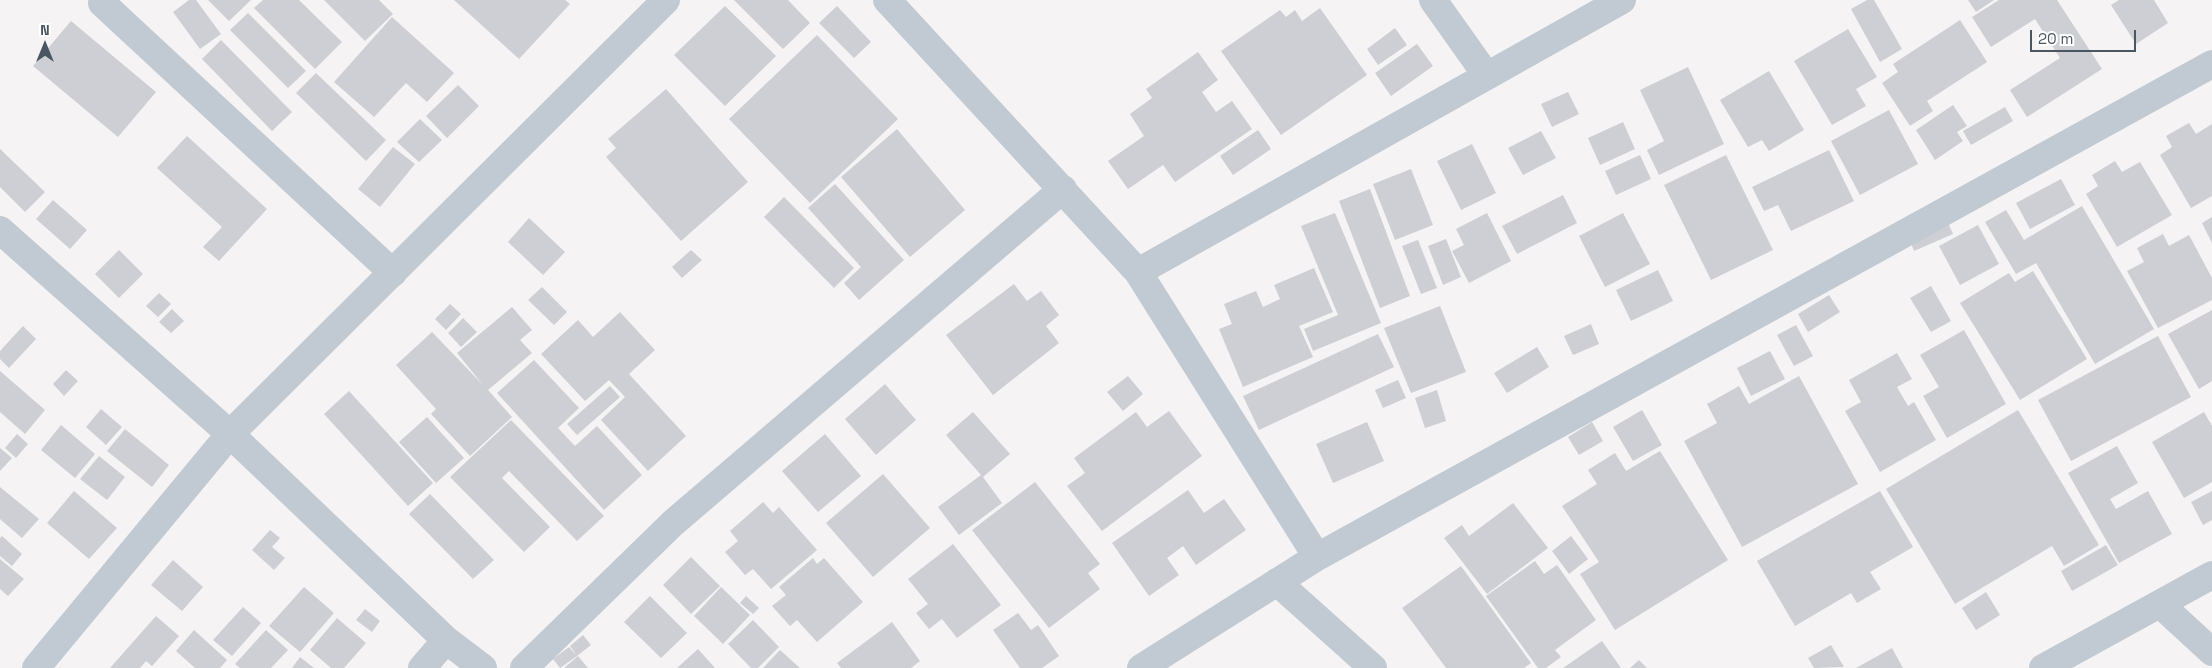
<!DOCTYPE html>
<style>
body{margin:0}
#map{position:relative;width:2212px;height:668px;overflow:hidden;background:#f5f3f3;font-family:"Space Grotesk",sans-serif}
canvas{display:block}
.north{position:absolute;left:20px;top:20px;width:50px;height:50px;-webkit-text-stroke:4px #fff;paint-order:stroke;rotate:0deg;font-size:14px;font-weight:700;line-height:20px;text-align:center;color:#4a5661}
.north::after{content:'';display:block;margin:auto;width:18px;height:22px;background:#4a5661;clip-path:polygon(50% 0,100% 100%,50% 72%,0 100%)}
.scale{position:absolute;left:2030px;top:30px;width:106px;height:22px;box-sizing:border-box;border:2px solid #4a5661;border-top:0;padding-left:6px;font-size:15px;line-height:18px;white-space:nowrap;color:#4a5661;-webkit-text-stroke:4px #fff;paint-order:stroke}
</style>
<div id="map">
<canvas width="2212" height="668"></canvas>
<div class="north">N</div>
<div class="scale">20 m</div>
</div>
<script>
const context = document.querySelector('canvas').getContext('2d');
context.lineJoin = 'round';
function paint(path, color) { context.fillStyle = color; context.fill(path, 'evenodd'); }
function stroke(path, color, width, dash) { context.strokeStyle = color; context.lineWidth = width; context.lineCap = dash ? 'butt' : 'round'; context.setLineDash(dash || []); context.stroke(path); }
paint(new Path2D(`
 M189 0H196L221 34 200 49 173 12Z
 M208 0H251L229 21Z
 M263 0H299L342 42 315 69 254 8Z
 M324 0H379L393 14 365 41Z
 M454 0H565L570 4 519 59Z
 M734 0H788L810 23 783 49Z
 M1867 0H1874L1902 49 1880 62 1851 9Z
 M1968 0H1994L1976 12Z
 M1999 0H2057L2102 69 2027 117 2010 90 2060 58 2035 19 1991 47 1972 17Z
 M2119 0H2154L2168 23 2136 44 2111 5Z
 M725 6 776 56 725 106 674 55Z
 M837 6 871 42 854 58 819 23Z
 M1320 8 1367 75 1281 135 1221 51 1280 10 1286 17 1295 10 1302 21Z
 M248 13 306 71 288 88 230 30Z
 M392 17 454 73 427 102 406 83 374 117 334 82Z
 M1960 20 1987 62 1927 101 1933 111 1910 126 1882 83 1898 72 1893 64Z
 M71 21 156 92 118 137 33 66Z
 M1395 28 1407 45 1378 65 1367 49Z
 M1848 29 1877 77 1856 89 1866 106 1832 125 1794 61Z
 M817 35 898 119 810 203 729 119Z
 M221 40 292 112 272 131 202 59Z
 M1417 44 1433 66 1391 96 1375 73Z
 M1198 52 1218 80 1202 92 1216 112 1232 101 1252 129 1175 182 1163 165 1128 189 1108 161 1144 136 1130 114 1152 98 1146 89Z
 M1688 67 1724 144 1659 175 1647 150 1664 141 1640 90Z
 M1769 71 1804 130 1769 151 1762 140 1748 147 1720 100Z
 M316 73 386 140 366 161 296 93Z
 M458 85 479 106 447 138 426 116Z
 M666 89 748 182 681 241 606 157 616 148 608 139Z
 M1568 92 1579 114 1552 127 1541 104Z
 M1953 105 1967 126 1957 132 1963 141 1935 160 1916 130Z
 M2005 107 2013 121 1971 145 1963 131Z
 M1889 110 1918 164 1860 195 1831 141Z
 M420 119 442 140 419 162 397 142Z
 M1623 122 1635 149 1600 165 1588 138Z
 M2189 123 2196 134 2212 124V196L2191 208 2160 155 2172 147 2166 136Z
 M897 129 965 210 910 257 841 177Z
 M1258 130 1271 149 1233 175 1220 156Z
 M1541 131 1556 158 1523 175 1508 148Z
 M187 136 267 209 219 261 203 247 222 227 157 168Z
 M1472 144 1496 193 1461 210 1437 161Z
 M393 147 415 164 380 207 358 189Z
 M0 149 45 192 25 212 0 187Z
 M1829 150 1854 201 1791 231 1778 205 1764 211 1752 187Z
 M1640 155 1651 179 1616 195 1605 171Z
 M1726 155 1773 250 1711 280 1664 185Z
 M2115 161 2122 172 2140 162 2172 215 2117 247 2086 194 2098 186 2092 175Z
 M1411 169 1433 225 1395 240 1373 184Z
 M2061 179 2075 205 2030 229 2016 203Z
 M835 184 904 260 859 300 844 283 861 267 808 208Z
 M1370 189 1410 296 1380 308 1339 201Z
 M1563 195 1577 223 1517 254 1502 226Z
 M784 197 854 268 834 288 764 217Z
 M53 200 87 230 70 249 36 219Z
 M2082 206 2154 329 2095 364 2036 263 2016 274 1985 222 2006 210 2024 240Z
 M1335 213 1381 323 1313 351 1304 329 1338 315 1301 226Z
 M1487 213 1511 261 1469 283 1452 251 1464 245 1456 229Z
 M1623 213 1650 264 1605 287 1579 236Z
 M2212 217V243L2202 223Z
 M529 218 565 252 543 275 508 242Z
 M1946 218 1953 234 1914 251 1908 235Z
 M1978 225 1999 264 1960 285 1939 246Z
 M2163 234 2169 246 2189 235 2212 278V300L2158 328 2127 271 2144 262 2137 248Z
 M1446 239 1461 277 1443 285 1428 246Z
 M1418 240 1437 288 1421 294 1402 246Z
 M119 250 143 274 119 298 95 274Z
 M691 250 702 260 682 278 672 267Z
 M1314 268 1333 312 1299 326 1313 357 1243 387 1219 329 1232 324 1224 304 1256 291 1263 307 1280 299 1274 285Z
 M1658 270 1673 301 1631 321 1616 290Z
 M2033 271 2087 359 2020 400 1960 303 2009 273 2015 282Z
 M1014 284 1027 301 1041 291 1059 315 1046 326 1059 343 993 395 946 335Z
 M1931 286 1951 321 1931 332 1910 298Z
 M542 287 567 312 554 325 528 300Z
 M159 293 171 304 158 317 146 306Z
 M1829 295 1840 312 1808 332 1798 314Z
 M450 304 461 314 446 330 435 319Z
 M1440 306 1466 372 1411 393 1384 328Z
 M512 307 532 330 520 340 532 353 488 390 512 417 470 456 431 414 436 409 396 365 432 332 483 385 457 353Z
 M172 309 184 321 171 333 159 322Z
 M2212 310V381L2199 389 2168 334Z
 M620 312 655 350 629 374 686 436 648 471 601 420 625 397 609 380 585 401 541 354 578 320 593 337Z
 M463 318 477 332 461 347 448 333Z
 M1591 324 1599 344 1573 355 1564 336Z
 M1796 325 1813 356 1794 366 1777 335Z
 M23 326 36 339 9 368 0 359V351Z
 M1964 330 2006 404 1947 438 1923 396 1939 387 1920 355Z
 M1378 334 1394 367 1259 430 1243 396Z
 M2158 336 2191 397 2071 461 2038 400Z
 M1537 347 1549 367 1507 393 1494 373Z
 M1770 351 1785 379 1751 396 1737 368Z
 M1897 353 1912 379 1897 387 1908 406 1914 402 1936 440 1880 472 1845 411 1861 402 1849 380Z
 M534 360 579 408 558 428 575 446 597 426 642 475 604 510 497 393Z
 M66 370 78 381 64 396 53 384Z
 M0 371 45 410 25 434 0 412Z
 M1128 376 1143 394 1123 411 1107 392Z
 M1799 376 1858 484 1742 547 1684 441 1717 423 1707 404 1739 386 1749 404Z
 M1398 380 1406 398 1383 408 1375 390Z
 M885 384 916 420 876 455 845 419Z
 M610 386 620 397 577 435 567 424Z
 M1437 390 1446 421 1425 428 1415 398Z
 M349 391 433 483 408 506 324 414Z
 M101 409 122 427 106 445 86 427Z
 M1642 410 1662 445 1633 461 1613 427Z
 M2018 410 2099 545 2064 566 2052 546 1955 604 1886 489Z
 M1169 411 1202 456 1102 531 1067 486 1085 473 1074 458 1136 412 1147 427Z
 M973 412 1010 454 983 477 1002 503 959 535 938 507 981 475 946 435Z
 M2204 412 2212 426V482L2184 498 2152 442Z
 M427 417 464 458 436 483 399 442Z
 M511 420 604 516 577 541 509 471 502 478 550 527 524 552 450 477Z
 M1367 422 1384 461 1333 483 1316 444Z
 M1592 422 1603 441 1579 455 1568 437Z
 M61 425 95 454 75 478 41 450Z
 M125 429 169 465 152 487 107 451Z
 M17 434 28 444 16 458 5 448Z
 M825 434 861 476 818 512 782 471Z
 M2117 446 2138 483 2110 499 2116 509 2148 491 2172 534 2119 563 2068 473Z
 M0 448 12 458 0 471Z
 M1660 451 1728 560 1615 630 1580 574 1599 562 1562 506 1597 484 1588 470 1615 453 1626 471Z
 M99 456 125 477 107 500 80 479Z
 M883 474 930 528 873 577 826 523Z
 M1035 482 1100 564 1088 573 1100 589 1049 628 972 530Z
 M0 487 39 519 22 538 0 519Z
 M1188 490 1204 513 1224 499 1246 530 1196 565 1183 546 1167 558 1179 575 1149 596 1112 543Z
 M74 491 117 528 89 559 47 523Z
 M1880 491 1913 547 1870 572 1881 589 1857 603 1851 593 1795 626 1757 561Z
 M2212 491V520L2203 525 2191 502Z
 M430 494 494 560 473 579 409 514Z
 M763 502 773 513 779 507 817 550 771 589 753 569 745 575 725 552 738 541 730 531Z
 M1513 503 1548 548 1487 594 1444 538 1462 525 1469 536Z
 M270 530 280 538 272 547 285 558 274 570 252 550Z
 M2 536 22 554 12 566 0 556V538Z
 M1571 536 1588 559 1569 574 1552 551Z
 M953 544 1001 605 957 638 942 619 929 629 916 613 928 604 908 579Z
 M2106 545 2118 565 2072 591 2061 571Z
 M691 557 720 586 691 614 663 585Z
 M813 558 817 564 824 558 863 602 817 642 797 620 790 626 772 606 786 595 779 587Z
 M0 559 24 579 8 596 0 589Z
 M173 560 203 587 182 611 151 585Z
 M1535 561 1544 574 1557 565 1596 620 1555 650 1561 657 1546 668H1538L1486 596Z
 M1461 566 1531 663 1524 668H1446L1402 608Z
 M304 587 334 613 300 652 269 626Z
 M721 587 750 615 723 644 694 616Z
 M1986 592 2000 615 1976 630 1962 608Z
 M650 596 687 633 661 658 624 622Z
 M746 596 759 608 753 614 740 603Z
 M243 607 261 623 232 656 213 640Z
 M365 609 380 621 372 632 356 620Z
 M1018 613 1031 630 1038 625 1059 656 1042 668H1020L993 630Z
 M156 616 179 636 152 666 146 661 140 668H110Z
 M337 618 366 643 344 668H331L310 650Z
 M753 620 779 647 758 668H751L728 644Z
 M892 622 920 661 911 668H841L837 663Z
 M194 630 227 660 220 668H195L176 651Z
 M266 630 288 650 271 668H240L235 664Z
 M583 635 591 645 577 656 570 646Z
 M1602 641 1621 668H1563Z
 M1831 645 1844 667 1814 668 1808 658Z
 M569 647 577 656 560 668 553 659Z
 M1892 648 1903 668H1856Z
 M698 649 715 668H677Z
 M780 650 800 668H763Z
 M578 656 588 668H564Z
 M300 657 314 668H292Z
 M1639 660 1647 668H1630Z`), '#cdcfd5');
stroke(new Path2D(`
 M887 0 1138 272 1317 557
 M1433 0 1487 76
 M102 3 393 273
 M0 230 230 434 446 640 483 668
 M1138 272 1622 0
 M1277 582 1373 668
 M2161 605 2212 652
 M36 668 230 434 666 0
 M422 668 446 640
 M524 668 673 523 1063 189
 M1141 668 1317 557 2212 64
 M2043 668 2212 575`), '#c1cad2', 28);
</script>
